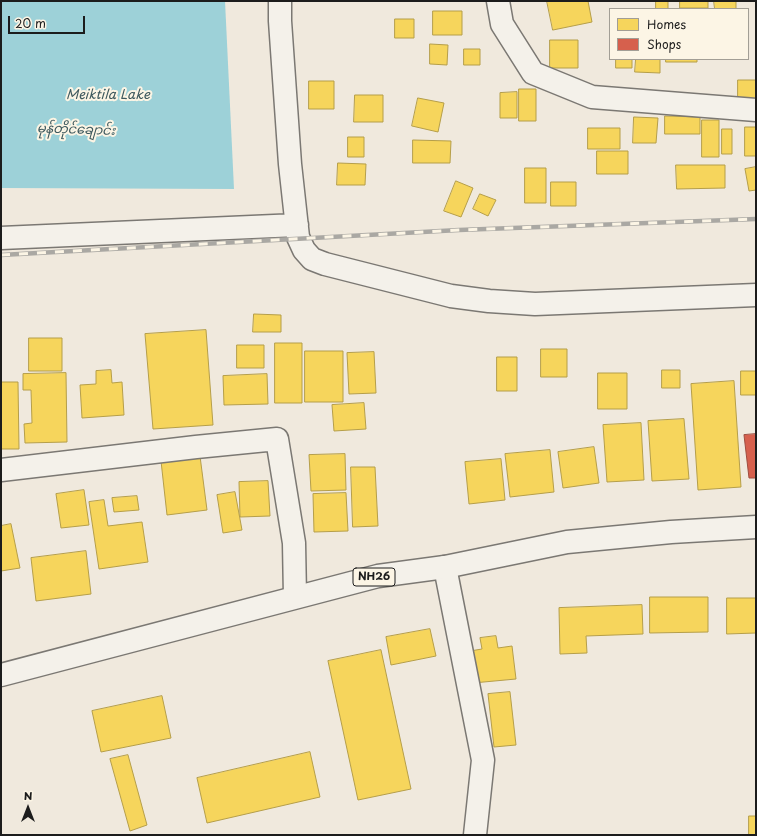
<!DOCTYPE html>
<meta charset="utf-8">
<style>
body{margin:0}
#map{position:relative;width:757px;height:836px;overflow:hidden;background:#f0e9dd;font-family:"Playpen Sans",sans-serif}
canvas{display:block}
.frame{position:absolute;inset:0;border:2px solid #1c1c1c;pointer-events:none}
.legend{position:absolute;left:609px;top:8px;width:140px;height:52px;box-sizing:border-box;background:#fcf5e5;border:1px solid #a29e95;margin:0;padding:5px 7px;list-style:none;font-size:12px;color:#1c1c1c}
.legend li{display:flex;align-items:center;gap:8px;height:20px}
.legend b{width:20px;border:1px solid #a29e95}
.north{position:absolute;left:8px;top:788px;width:40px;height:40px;-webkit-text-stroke:3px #fcf5e5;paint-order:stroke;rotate:0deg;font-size:11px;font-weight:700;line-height:16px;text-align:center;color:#1c1c1c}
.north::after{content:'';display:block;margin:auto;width:14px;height:18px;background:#1c1c1c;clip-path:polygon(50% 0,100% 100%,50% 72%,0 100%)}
.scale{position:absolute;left:8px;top:16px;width:77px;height:18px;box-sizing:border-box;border:2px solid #1c1c1c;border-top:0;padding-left:5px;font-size:12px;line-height:14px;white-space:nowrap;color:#1c1c1c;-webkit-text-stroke:3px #fcf5e5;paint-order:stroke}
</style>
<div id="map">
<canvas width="757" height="836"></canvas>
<div class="frame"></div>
<ul class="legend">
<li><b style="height:11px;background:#f6d55c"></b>Homes</li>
<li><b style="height:11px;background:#d6604d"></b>Shops</li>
</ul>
<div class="north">N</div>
<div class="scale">20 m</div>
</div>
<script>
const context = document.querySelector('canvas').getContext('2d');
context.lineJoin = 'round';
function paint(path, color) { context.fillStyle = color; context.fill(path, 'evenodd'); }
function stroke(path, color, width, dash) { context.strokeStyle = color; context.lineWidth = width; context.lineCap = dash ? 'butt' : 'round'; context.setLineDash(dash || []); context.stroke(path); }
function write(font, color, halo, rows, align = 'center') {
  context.font = font + ' "Playpen Sans","Noto Sans Myanmar",sans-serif'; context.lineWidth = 4; context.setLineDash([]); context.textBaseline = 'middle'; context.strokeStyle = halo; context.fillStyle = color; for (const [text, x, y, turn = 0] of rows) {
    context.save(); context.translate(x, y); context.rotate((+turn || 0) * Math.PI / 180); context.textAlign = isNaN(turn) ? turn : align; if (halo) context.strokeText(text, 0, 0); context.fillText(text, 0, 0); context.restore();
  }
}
paint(new Path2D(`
 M1 1H225L234 189 1 188Z`), '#9dd1d8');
const homes = new Path2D(`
 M547 1H588L592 22 553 30Z
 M656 1H668V9H656Z
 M680 1H708V8H680Z
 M714 1H736V9H715Z
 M433 11H462V35H433Z
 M395 19H414V38H395Z
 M550 40H578V68H550Z
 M430 44 448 45 447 65 430 64Z
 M464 49H480V65H464Z
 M616 59H632V68H616Z
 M636 59H660V73L635 72Z
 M666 59H697V62H666Z
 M738 80H756V101H738Z
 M309 81H334V109H309Z
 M519 89H536V121H519Z
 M517 92V118H500V93Z
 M355 95H383V122H354Z
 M418 98 444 103 438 132 412 126Z
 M665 116 700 117V134H665Z
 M634 117 658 118 656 143H633Z
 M702 120H719V157H702Z
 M745 127H756V156H745Z
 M588 128H620V149H588Z
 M722 129H732V154H722Z
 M348 137H364V157H348Z
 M413 140 451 141 450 163H413Z
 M597 151H628V174H597Z
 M338 163 366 164 365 185H337Z
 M676 165H725V188L677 189Z
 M756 167V190L749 191 745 169Z
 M525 168H546V203H525Z
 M456 181 473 188 461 217 444 211Z
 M551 182H576V206H551Z
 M480 194 496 200 488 216 473 209Z
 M254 314 281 315V332H253Z
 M206 330 213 425 153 429 145 334Z
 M29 338H62V371H29Z
 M275 343H302V403H275Z
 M237 345H264V368H237Z
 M541 349H567V377H541Z
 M305 351H343V402H305Z
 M374 352 376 393 349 394 347 353Z
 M497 357H517V391H497Z
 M111 370 112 383 122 382 124 415 82 418 80 385 96 384V371Z
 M662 370H680V388H662Z
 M741 371H756V395H741Z
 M66 373 67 442 25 443 24 424 32 423 31 390H23V374Z
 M598 373H627V409H598Z
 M267 374 268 404 224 405 223 376Z
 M734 381 741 487 698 490 691 384Z
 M1 382H18L19 449H1Z
 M364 403 366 429 334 431 332 405Z
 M684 419 689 479 652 481 648 421Z
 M641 423 644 480 607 482 603 425Z
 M594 447 599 483 563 488 558 452Z
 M550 450 554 492 510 497 505 454Z
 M345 454 346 490 311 491 309 455Z
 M200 456 207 510 167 515 161 461Z
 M501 459 505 500 469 504 465 462Z
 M351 467H375L378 526 353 527Z
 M268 481 270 516 240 517 239 482Z
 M84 490 89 525 61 528 56 494Z
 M235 492 242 530 223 533 217 495Z
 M346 493 348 531 314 532 313 494Z
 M137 496 139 510 114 512 112 498Z
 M104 500 108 526 142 522 148 562 99 569 89 502Z
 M11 524 20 568 1 571V526Z
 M86 551 91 594 36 601 31 558Z
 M650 597H708V632L650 633Z
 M727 598H756V633L727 634Z
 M642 605 643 634 586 636 587 653 560 654 559 608Z
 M430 629 436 656 391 665 386 637Z
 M496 636 498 648 512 646 516 679 473 683 470 651 482 649 480 638Z
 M381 650 411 789 358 800 328 661Z
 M510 692 516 745 494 747 488 694Z
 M162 696 171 738 101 752 92 711Z
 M310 752 320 797 207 823 197 778Z
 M128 755 147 825 130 831 110 759Z
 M749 816H756V835H749Z`);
paint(homes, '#f6d55c');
stroke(homes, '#b59e49', 1);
const shops = new Path2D(`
 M756 434V478H749L744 435Z`);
paint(shops, '#d6604d');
stroke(shops, '#9e4c3e', 1);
const minor = new Path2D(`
 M280 1V21L290 164 298 237 304 250 312 259 325 264 451 296 489 301 535 304 756 295
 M498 1 502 24 533 73 592 97 756 110
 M1 238 297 225
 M1 470 196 447 277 439 294 543 295 597
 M445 567 483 760 475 835`);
const highway = new Path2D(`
 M1 675 378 576 445 567 567 542 671 532 756 527`);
stroke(minor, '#7b7873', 25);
stroke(highway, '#7b7873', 25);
stroke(minor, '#f4f1ea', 22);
stroke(highway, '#f4f1ea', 22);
const rail = new Path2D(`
 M1 255 459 230 756 219`);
stroke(rail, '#aaa8a3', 4.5);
stroke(rail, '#fcf5e5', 3, [9]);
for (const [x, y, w] of [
 [374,577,42]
]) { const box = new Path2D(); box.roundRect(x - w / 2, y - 9, w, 18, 3); context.fillStyle = '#fcf5e5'; context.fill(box); stroke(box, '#1c1c1c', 1); }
write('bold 11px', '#1c1c1c', null, [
 ["NH26",374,577]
]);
write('italic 13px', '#3d585d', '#fcf5e5', [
 ["Meiktila Lake",108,95],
 ["မုန်တိုင်ချောင်း",76,130,2]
]);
</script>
